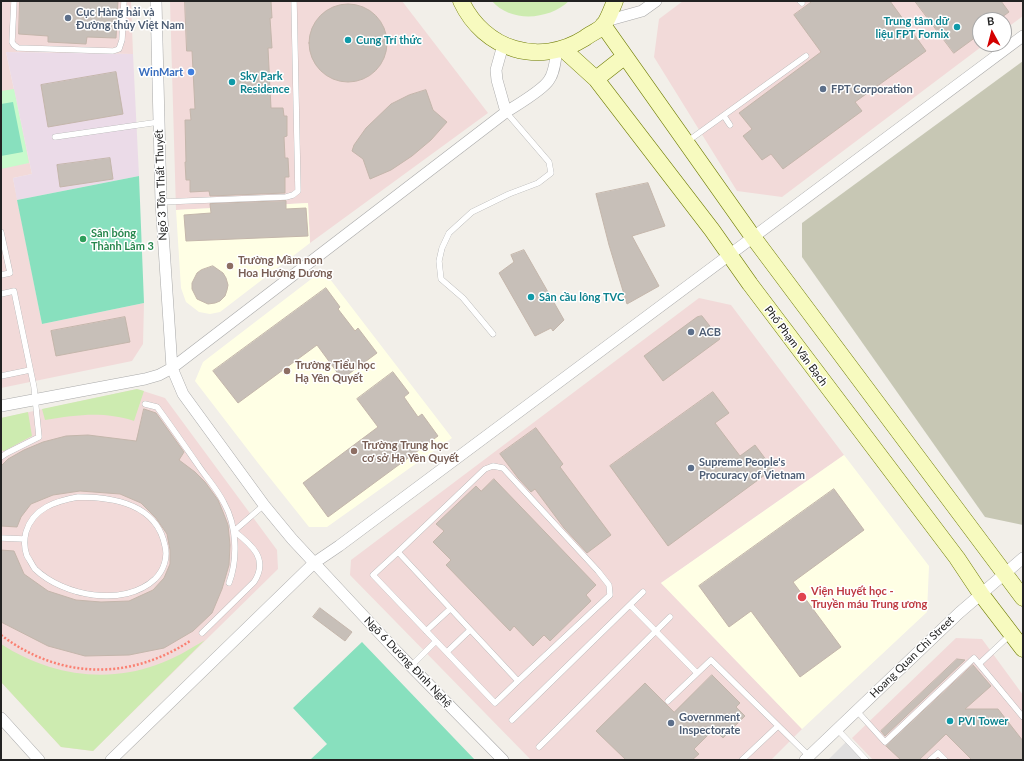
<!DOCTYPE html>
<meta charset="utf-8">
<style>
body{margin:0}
#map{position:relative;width:1024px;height:761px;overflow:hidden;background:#f2efe9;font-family:Lato,sans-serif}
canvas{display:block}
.frame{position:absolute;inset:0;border:2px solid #222;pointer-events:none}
.north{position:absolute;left:972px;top:12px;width:40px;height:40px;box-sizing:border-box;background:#fff;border:1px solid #a7a7a7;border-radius:50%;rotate:353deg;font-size:11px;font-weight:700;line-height:16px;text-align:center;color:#222}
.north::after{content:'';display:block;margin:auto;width:14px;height:18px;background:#d40000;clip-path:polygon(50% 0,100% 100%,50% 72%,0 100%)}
</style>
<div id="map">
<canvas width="1024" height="761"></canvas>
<div class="frame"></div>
<div class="north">B</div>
</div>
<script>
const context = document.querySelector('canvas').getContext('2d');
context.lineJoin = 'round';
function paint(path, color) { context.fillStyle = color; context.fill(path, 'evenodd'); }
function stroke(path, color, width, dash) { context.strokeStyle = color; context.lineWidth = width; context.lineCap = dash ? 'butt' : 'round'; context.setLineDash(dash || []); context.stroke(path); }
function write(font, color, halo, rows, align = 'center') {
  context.font = font + ' Lato,sans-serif'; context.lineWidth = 3; context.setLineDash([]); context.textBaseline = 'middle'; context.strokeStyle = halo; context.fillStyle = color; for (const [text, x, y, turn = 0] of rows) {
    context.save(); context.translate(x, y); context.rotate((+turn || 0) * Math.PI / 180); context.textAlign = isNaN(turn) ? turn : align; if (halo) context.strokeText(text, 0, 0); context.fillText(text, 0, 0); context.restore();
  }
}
paint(new Path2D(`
 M846 742 863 760H828Z`), '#e0dfdf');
paint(new Path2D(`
 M1 1H131L133 54 6 52 32 174 13 178 42 324 144 303 143 344 132 361 1 388Z
 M170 1H402L488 113 310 243 308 203 176 210Z
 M683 1H1023V16L1004 30V20H980V44H985L782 197 737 191 654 57 659 19Z
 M699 298 731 305 844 455 661 583 802 729 771 760H531L350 575 351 560Z
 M137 389 165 398 277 550 278 569 93 751 61 747 1 682V418Z
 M956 638 982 639 1023 695V760H873L852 738Z`), '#f2dad9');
paint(new Path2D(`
 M6 52 133 54 139 176 17 200 13 178 32 174Z`), '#ebdbe8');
paint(new Path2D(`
 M308 203 310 243 220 312 210 314 199 312 186 302 181 288 176 210Z
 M323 270 452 438 327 527H309L258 463 195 381 203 362Z
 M844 455 929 566 927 612 802 729 661 583Z`), '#ffffe5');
paint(new Path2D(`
 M1023 61V525L985 517 802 257V223Z`), '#c7c7b4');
paint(new Path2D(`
 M492 1H569C549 20 511 23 492 1Z
 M137 389 144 391 134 421C103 411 77 415 45 420L42 409Z
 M28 412 32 436 4 451 1 450V418Z
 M205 640 93 751 61 747 1 682V644C47 674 104 684 156 665 174 659 190 649 205 640Z`), '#cdebb0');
paint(new Path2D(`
 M14 89 29 163 1 169V91Z`), '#c8facc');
paint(new Path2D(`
 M13 102 23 152 1 156V104Z
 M139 176 144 303 42 324 17 200Z
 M362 642 475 760H310L327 744 293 708Z`), '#88e0be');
const building = new Path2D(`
 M20 1H118L116 38 87 37 86 44 48 42V36L19 34Z
 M185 1H271L272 18H270L272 48H268L271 108H283L284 116H287V136L284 137 285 158H288L289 177H285V193L210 196 209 191 190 192V180H186L185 162H186L185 120H191L190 109H195L192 51H187Z
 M813 1H890L926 51 855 102 862 111 783 169 771 154 762 160 743 136 752 129 739 113 821 52 794 15Z
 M915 1H1001L1009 12 998 20H980V34L954 53Z
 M309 43a39 39 0 1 1 78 0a39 39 0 1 1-78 0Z
 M116 72 123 114 48 127 41 85Z
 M426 90 433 110 447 122 431 140 412 156 391 170 370 179 363 159 352 151 354 145 366 128 391 104 409 95Z
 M110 158 113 179 60 187 57 165Z
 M648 183 665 226 632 236 659 286 627 304 609 245 596 194Z
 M286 201V209L306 208 308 236 186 241 184 215 211 213 210 204Z
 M524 250 564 320 553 331 551 328 535 336 499 273 514 262 511 255Z
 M213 266 223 273 226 278 228 285 227 290 225 296 220 301 215 303 208 304 197 299 192 289V283L197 273 201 270Z
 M326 288 340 307 338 309 355 331 358 328 377 353 342 379 317 345 238 403 213 371Z
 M702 316 720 339 663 381 644 356 697 317Z
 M125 317 130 342 56 356 51 331Z
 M393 372 409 393 404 397 418 417 422 414 438 436 328 517 303 483 378 427 357 399Z
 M713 392 729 413 715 423 740 456 755 445 773 469 668 546 610 466Z
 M144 409 156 413 184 452 179 460 195 472 205 482 218 500 223 512 228 525 230 545 229 565 222 589 212 613 193 631 164 648 129 655 85 656 48 646 1 622V550L14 551 24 574 48 591 76 600 101 602 129 601 153 590 164 578 170 564V550L167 534 156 518 141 503 120 494 80 491 53 495 31 504 21 517 17 527 1 526V466L8 459 24 450 43 442 66 436 88 435 136 441Z
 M536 428 563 464 560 467 611 535 587 553 564 528 535 489 531 492 518 478 500 454Z
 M494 479 596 585 586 595 591 601 550 641 544 635 533 646 514 626 510 631 446 565 451 560 433 542 444 531 436 524 476 486 481 491Z
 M834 489 864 530 793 582 841 647 800 677 751 611 729 627 699 586Z
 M320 608 352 632 345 641 313 617Z
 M957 659 965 660 885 736 881 731Z
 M973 665 991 686 965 709H998L1023 741V760H972L946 734 919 760H901L886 746Z
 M712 675 740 703 736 707 745 716 723 738 714 729 694 749 699 754 692 760H626L596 731 645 683 674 712Z`);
paint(building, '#c7bfb8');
stroke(building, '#c4b6ab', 1);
const service = new Path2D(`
 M14 1 12 42 14 45 18 48 113 51 119 49 122 40 124 1
 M800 1 802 3
 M724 116 730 125
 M55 137 159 122
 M688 141 806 56
 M161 202 286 197 293 195 298 191 294 1
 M1 232 10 273 1 275
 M1 294 14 291 34 387 39 437 7 453 1 457
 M493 334 463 298 441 279 439 261 442 248 449 233 472 212 509 194 538 183 551 173 549 162 506 112
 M1 376 30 370
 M145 404 157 407C171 426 184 445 198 465 206 477 217 489 224 503 237 526 238 559 229 583
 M493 466 503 468 598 571 609 585 610 595 518 681 398 552 485 469Z
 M78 497C114 497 157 504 165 546 168 557 164 570 155 579 124 608 63 596 35 569 32 565 30 560 27 556 24 548 24 540 26 532 33 508 56 501 78 497Z
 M1 538 24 539
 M398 552 373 575 495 703 518 681
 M630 605 697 673
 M426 631 450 609
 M202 633 254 582C269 559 252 545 234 531L264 505
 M447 652 470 630
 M979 664 1011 634
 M411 666 436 641
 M668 701 711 660 809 756
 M856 710 885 742 974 658 1023 717
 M512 720 643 592
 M837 729 866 760
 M539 747 670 617
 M742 760 778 726
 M930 760 938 753 945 760`);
const minor = new Path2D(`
 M156 1 161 202 172 368 183 394 264 505 292 539 398 653 503 760
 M606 21 642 11 656 1
 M503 45 496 70 497 80 506 112
 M1 406 145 379 159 375 172 368 506 112C517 105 543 90 549 80 555 72 555 60 557 50
 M1 718 39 760
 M111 760 314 563 339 546 1023 36
 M805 760 959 613 1023 558`);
const secondary = new Path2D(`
 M461 1C484 50 539 67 585 38 590 34 598 31 603 26 608 20 612 8 615 1
 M603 25 753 237 1023 598
 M563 49 596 79 712 230 750 284 957 558 981 594 1023 649
 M596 79 624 57`);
stroke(service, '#a9a9a9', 6);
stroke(minor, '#a9a9a9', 12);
stroke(secondary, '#707d05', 17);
stroke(new Path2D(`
 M1 635C59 679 129 681 190 641`), '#fa8072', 2.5, [2, 2]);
stroke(service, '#fff', 5.5);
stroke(minor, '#fff', 11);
stroke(secondary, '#f7fabf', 16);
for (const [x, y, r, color] of [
 [68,18,4,"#5c6f8a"],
 [957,27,4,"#0f9aa8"],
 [348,40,4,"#0f9aa8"],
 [191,72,4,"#3f7fe0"],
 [232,82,4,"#0f9aa8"],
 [823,89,4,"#5c6f8a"],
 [83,239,4,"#2e9e5b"],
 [230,266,4,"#8d6e63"],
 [531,297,4,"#0f9aa8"],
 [691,332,4,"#5c6f8a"],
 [287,371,4,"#8d6e63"],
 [354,451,4,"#8d6e63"],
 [691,468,4,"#5c6f8a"],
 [802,597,5,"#e0444e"],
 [950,721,4,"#0f9aa8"],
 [671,723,4,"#5c6f8a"]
]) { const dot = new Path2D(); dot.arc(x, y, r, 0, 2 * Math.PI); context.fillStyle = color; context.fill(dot); stroke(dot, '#fff', 1.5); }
write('bold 11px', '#4e5e75', '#fff', [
 ["Cục Hàng hải và",76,12],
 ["Đường thủy Việt Nam",76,25],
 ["FPT Corporation",831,89],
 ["ACB",699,332],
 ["Supreme People's",699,462],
 ["Procuracy of Vietnam",699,475],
 ["Government",679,717],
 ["Inspectorate",679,730]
], 'left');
write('bold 11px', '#0d838f', '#fff', [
 ["Trung tâm dữ",949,21,"right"],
 ["liệu FPT Fornix",949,34,"right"],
 ["Cung Trí thức",356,40],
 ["Sky Park",240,76],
 ["Residence",240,89],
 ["Sân cầu lông TVC",539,297],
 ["PVI Tower",958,721]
], 'left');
write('bold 11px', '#366cbe', '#fff', [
 ["WinMart",183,72]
], 'right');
write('11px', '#222', '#fff', [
 ["Ngõ 3 Tôn Thất Thuyết",161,185,-92],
 ["Phố Phạm Văn Bạch",796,346,53],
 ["Hoang Quan Chi Street",912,657,-44],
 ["Ngõ 6 Dương Đình Nghệ",408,662,46]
]);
write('bold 11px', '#27864d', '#fff', [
 ["Sân bóng",91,233],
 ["Thành Lâm 3",91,246]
], 'left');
write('bold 11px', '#785e54', '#fff', [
 ["Trường Mầm non",238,260],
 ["Hoa Hướng Dương",238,273],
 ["Trường Tiểu học",295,365],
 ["Hạ Yên Quyết",295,378],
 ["Trường Trung học",362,445],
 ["cơ sở Hạ Yên Quyết",362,458]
], 'left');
write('bold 11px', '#be3a42', '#fff', [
 ["Viện Huyết học -",811,591],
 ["Truyền máu Trung ương",811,604]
], 'left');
</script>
